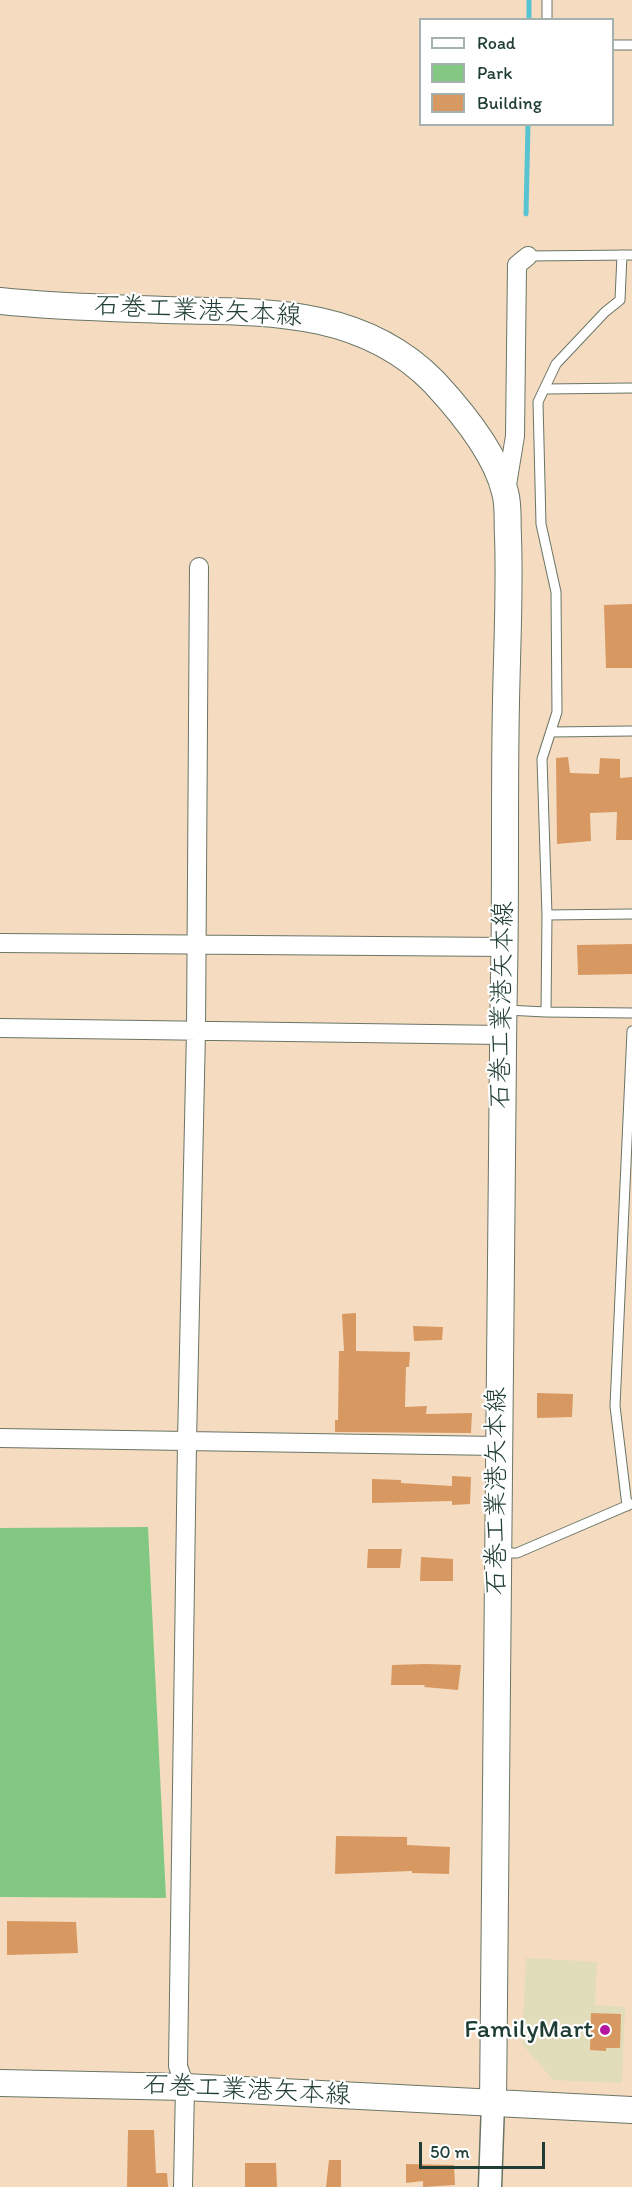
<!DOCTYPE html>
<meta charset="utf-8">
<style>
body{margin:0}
#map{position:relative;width:632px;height:2187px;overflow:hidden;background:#f5dcc0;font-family:Itim,sans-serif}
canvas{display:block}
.legend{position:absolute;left:419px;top:18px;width:195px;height:108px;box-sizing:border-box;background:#fff;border:2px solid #a5b1ae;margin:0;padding:8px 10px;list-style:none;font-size:18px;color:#1f3d34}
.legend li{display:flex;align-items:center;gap:12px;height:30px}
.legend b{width:30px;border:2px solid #a5b1ae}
.scale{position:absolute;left:419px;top:2142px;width:126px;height:27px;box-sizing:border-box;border:3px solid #1f3d34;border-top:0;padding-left:8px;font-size:18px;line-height:21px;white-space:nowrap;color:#1f3d34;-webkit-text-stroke:4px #fff;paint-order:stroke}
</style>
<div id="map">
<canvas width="632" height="2187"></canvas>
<ul class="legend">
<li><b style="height:8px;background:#fff"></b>Road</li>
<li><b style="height:16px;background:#83c882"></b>Park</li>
<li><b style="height:16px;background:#d89861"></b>Building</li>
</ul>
<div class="scale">50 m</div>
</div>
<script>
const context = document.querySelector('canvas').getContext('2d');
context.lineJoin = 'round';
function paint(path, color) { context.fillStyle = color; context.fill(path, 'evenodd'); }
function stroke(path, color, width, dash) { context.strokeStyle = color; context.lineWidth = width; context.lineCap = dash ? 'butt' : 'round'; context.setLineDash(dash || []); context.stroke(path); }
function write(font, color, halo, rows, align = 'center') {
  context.font = font + ' Itim,"Klee One",sans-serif'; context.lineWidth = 4.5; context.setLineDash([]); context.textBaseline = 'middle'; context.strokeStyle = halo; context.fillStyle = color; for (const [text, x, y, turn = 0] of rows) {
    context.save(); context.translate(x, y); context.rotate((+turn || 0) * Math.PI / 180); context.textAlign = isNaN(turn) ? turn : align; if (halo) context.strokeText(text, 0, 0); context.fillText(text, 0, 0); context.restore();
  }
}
paint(new Path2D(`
 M526 1958 597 1962 595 2005 625 2007 622 2083 553 2080 522 2044Z`), '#e1dcba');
paint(new Path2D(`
 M148 1527 166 1898 0 1897V1528Z`), '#83c882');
stroke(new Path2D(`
 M529 20V0
 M526 214 528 124`), '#58c4d1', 5);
paint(new Path2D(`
 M632 604V668H606L604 605Z
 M568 757 570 773 599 774 600 758 620 759V778L632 777V840H616L617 812 590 813 591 841 557 844 556 758Z
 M632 944V974L578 975 577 945Z
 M356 1313V1351L410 1352 409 1367H406L405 1407 427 1406 426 1414 472 1413 471 1433 335 1432V1420H338L339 1351H344L342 1314Z
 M413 1326 443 1327 442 1340 414 1341Z
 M537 1393 573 1394 572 1417 537 1418Z
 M452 1476 471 1477 470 1504 452 1505V1501L372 1503V1479L401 1480V1483L452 1486Z
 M368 1549H402L400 1568H367Z
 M421 1557 453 1559V1581H420Z
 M425 1664 461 1665 458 1690 424 1687 425 1685H391L392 1665Z
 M336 1836 407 1837V1845L450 1847 449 1874 412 1873V1871L335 1874Z
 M7 1921 76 1922 78 1953 7 1955Z
 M591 2013 621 2014 620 2048H606V2051L590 2050Z
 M128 2130H154L156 2173H167L168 2187H127Z
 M329 2160H341V2187H326Z
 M245 2163H276L277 2187H245Z
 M406 2164 454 2165 455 2185 423 2187V2181L406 2183Z`), '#d89861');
const service = new Path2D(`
 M547 20V0
 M612 45H632
 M622 255 620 300 605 312 556 364 538 402 541 524 556 592 557 712 542 759 547 915 546 1012 632 1013
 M528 256 632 255
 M546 389 632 388
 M551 732 632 731
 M547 915 632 914
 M506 1010 546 1012
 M627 1506 615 1406 632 1031
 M499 1553H517L631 1504`);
const minor = new Path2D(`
 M506 491 515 436 517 265 528 256
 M0 943 505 947
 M0 1028 503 1035
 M0 1438 497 1446
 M183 2187 185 2087 178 2066 187 1442 196 1031 199 567`);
const tertiary = new Path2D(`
 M490 2187 493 2104`);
const secondary = new Path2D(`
 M0 301C55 307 110 308 165 310 261 312 361 307 434 382 460 410 496 454 505 492 509 506 507 522 508 536 510 592 507 646 506 702 504 794 506 886 504 978 498 1353 495 1728 493 2104
 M0 2083 185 2087 632 2110`);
stroke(service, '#6a7565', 11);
stroke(minor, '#6a7565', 20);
stroke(tertiary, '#6a7565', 25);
stroke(secondary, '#6a7565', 28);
stroke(service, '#fff', 9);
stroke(minor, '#fff', 18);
stroke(tertiary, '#fff', 22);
stroke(secondary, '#fff', 26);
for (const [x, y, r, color] of [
 [605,2030,6,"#b5179e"]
]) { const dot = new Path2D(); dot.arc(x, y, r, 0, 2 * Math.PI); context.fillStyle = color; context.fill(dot); stroke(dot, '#fff', 2); }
write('26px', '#1f3d34', '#fff', [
 ["石巻工業港矢本線",198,312,3],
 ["石巻工業港矢本線",503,1005,-89],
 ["石巻工業港矢本線",497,1491,-90],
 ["石巻工業港矢本線",247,2091,3]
]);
write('26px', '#1f3d34', '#fff', [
 ["FamilyMart",593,2030]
], 'right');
</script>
